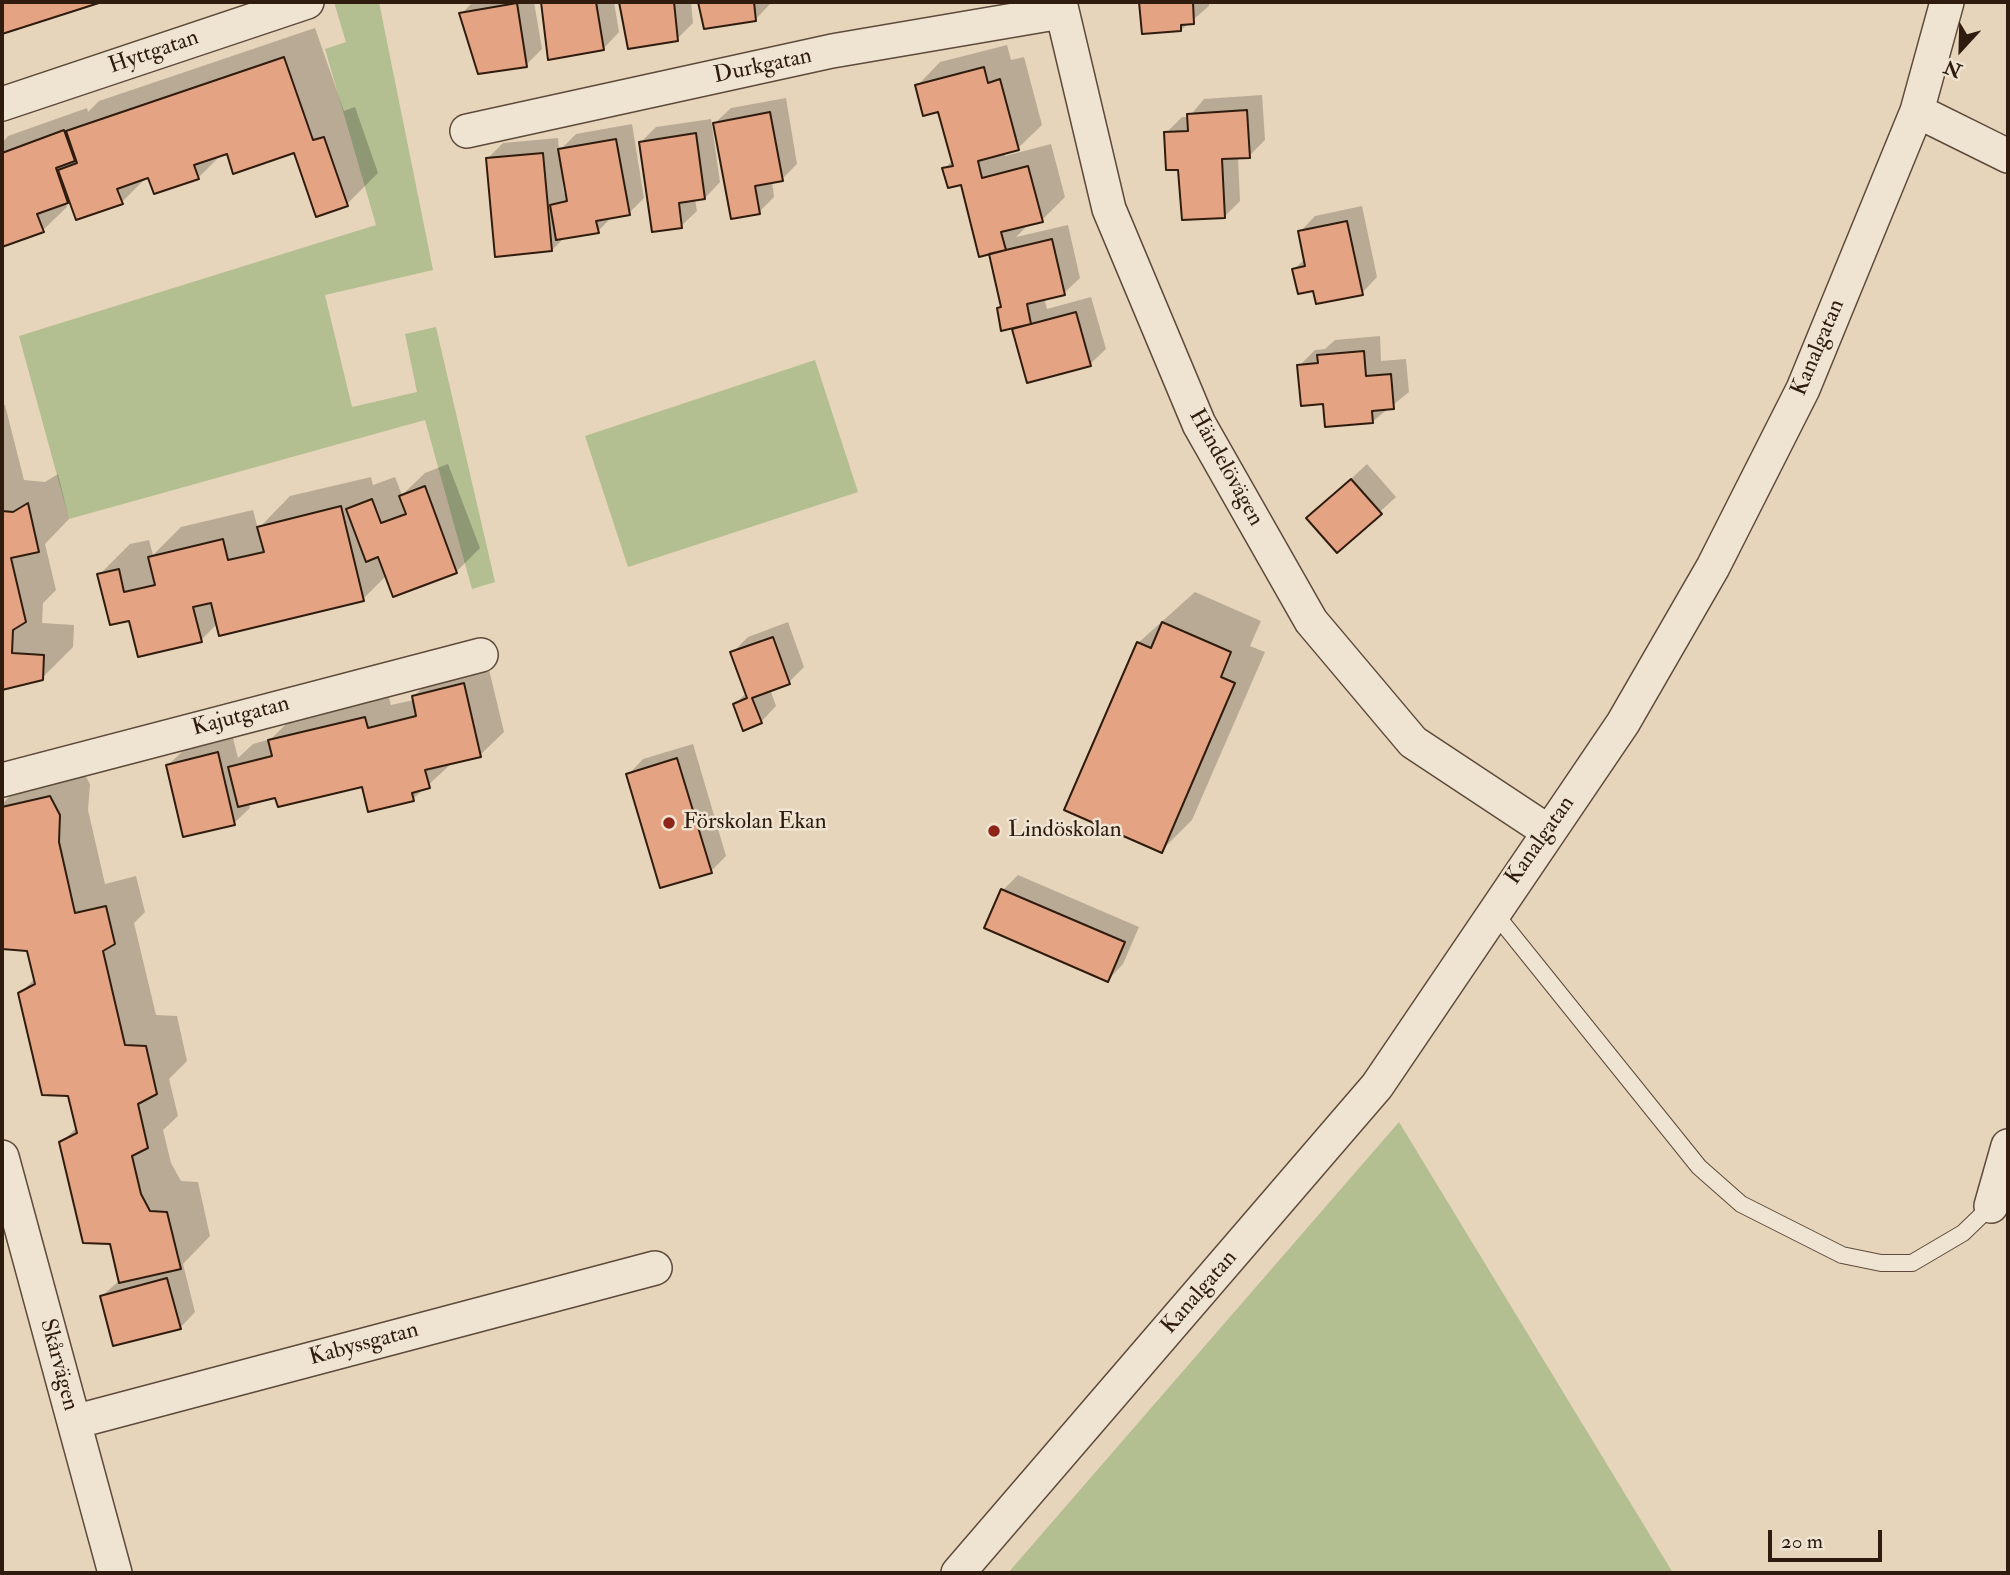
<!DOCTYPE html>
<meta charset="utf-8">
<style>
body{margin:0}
#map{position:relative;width:2010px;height:1575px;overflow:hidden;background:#e6d5ba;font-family:"IM FELL Double Pica",serif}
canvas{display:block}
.frame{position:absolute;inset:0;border:4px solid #2f1c0f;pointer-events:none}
.north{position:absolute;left:1926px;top:14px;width:70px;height:70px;-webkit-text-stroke:5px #efe4d2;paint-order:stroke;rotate:202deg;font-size:19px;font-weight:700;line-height:28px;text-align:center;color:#2f1c0f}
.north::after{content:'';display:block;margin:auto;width:24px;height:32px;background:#2f1c0f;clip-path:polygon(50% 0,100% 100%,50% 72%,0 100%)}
.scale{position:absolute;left:1768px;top:1530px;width:114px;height:32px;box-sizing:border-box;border:4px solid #2f1c0f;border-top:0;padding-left:9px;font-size:21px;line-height:24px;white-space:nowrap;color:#2f1c0f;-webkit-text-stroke:5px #efe4d2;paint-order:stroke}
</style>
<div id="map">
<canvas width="2010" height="1575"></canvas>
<div class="frame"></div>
<div class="north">N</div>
<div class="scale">20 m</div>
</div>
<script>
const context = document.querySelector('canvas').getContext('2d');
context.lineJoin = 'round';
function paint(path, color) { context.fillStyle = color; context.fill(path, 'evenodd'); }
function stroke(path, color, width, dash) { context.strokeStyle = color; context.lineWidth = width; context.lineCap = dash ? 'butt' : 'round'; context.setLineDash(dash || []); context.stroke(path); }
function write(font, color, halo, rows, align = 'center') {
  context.font = font + ' "IM FELL Double Pica",serif'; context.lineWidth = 5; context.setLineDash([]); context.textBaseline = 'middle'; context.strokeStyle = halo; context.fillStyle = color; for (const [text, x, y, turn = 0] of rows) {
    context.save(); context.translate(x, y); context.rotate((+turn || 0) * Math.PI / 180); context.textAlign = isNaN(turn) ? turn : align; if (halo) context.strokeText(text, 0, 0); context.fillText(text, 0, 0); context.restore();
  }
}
paint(new Path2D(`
 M334 2H379L433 270 325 295 352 407 417 392 405 334 436 327 495 582 472 589 425 420 69 519 19 336 376 225 325 49 346 42Z
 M815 360 858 492 628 567 585 436Z
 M1399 1122 1673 1573H1008Z`), '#b3be91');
paint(new Path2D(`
 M2 2H96L2 32Z
 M473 2H534L542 49 526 65 461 14Z
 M543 2H614L619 32 604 48 550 58Z
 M621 2H691L693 23 677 39 630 47Z
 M700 2H770V4L755 20 705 27Z
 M1141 2H1209V6L1181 30 1143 32Z
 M315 28 344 111 355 107 378 173 347 204 317 215 295 151 222 154 198 178 149 175 122 202 70 198 65 202 67 207 43 230 2 245V143L8 136 87 108 88 112 99 101Z
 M1007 45 1011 60 1024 57 1042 125 1018 148 1004 152 1005 156 1051 144 1065 197 1042 220 1028 225 1016 237 1068 225 1080 278 1064 293 1044 298 1047 309 1091 297 1106 349 1090 364 1028 381 1013 326 998 309 1002 305 990 252 962 182 944 169 953 160 939 110 917 86 940 62Z
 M1262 95 1265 140 1249 156 1238 157 1240 201 1225 216 1180 168 1166 133 1182 117H1189L1204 99Z
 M786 98 797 164 782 179 772 181 774 197 759 212 715 123 731 108Z
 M711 119 720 182 705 198 695 199 697 211 681 226 641 142 656 127Z
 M632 124 644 198 629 213 613 216 598 231 565 237 552 250 487 159 503 143 558 138 559 151 576 134ZM562 177H565L567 190 564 194Z
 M1362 206 1377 277 1362 293 1314 289 1294 269 1306 258 1300 232 1315 216Z
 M1380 336 1381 361 1406 359 1409 392 1372 422 1324 402 1299 366 1315 350 1325 349 1335 340Z
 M2 405H5L24 480 45 482 58 474 69 519 45 544 56 590 43 603 42 623 74 625 73 647 42 678 2 688Z
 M448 464 480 548 457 571 394 595 387 575 363 599 218 623 201 640 130 618 99 575 130 544 149 540 153 555 181 527 253 510 258 529 290 496 371 477 373 485 395 477 402 495 425 473Z
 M1367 464 1396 497 1338 550 1309 518Z
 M1195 592 1261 621 1250 646 1265 652 1192 820 1161 851 1138 643Z
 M788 622 804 667 789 682 770 689 776 706 761 722 735 704 747 692 732 653 748 637Z
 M487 661 504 732 480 755 452 763 413 799 363 785 277 796 249 803 250 808 234 823 168 765 184 750 233 738 238 758 253 744 271 739 293 717 388 694 391 705 414 700V696L437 673Z
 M693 744 726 856 711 871 628 775 643 759Z
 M80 766 90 784 88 810 105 884 136 876 145 912 134 923 156 1015 177 1016 187 1061 169 1079 178 1116 163 1130 171 1163 181 1181 198 1182 210 1236 183 1264 195 1312 180 1328 102 1296 120 1280 111 1242 61 1143 77 1127 70 1094 20 994 35 978 29 949 3 947 2 944V804L27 779Z
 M1018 875 1139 927 1123 964 1108 980 1002 891Z`), '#0003');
const building = new Path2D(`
 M2 2H102L2 34Z
 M541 2H596L604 50 548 60Z
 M619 2H674L678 41 628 49Z
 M698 2H754L756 21 704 29Z
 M1139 2H1193L1194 24 1181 25V31L1142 34Z
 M517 3 527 67 478 74 459 13Z
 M284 57 313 140 324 137 348 206 316 217 294 153 233 174 227 154 194 165 199 179 154 194 148 178 117 189 123 204 76 220 58 170 77 163 66 131Z
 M984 67 988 83 1000 79 1019 150 978 161 982 178 1028 166 1043 222 1001 232 1006 250 979 257 961 185 948 188 942 168 953 166 938 112 923 116 915 85Z
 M1247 110 1250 158 1222 159 1225 218 1182 220 1178 170H1166L1164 132 1188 131 1187 114Z
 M770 112 783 181 755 186 760 214 731 219 713 123Z
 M64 130 75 161 56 168 68 203 37 214 44 232 2 247V153Z
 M696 133 705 199 679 203 682 228 652 232 639 142Z
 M616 139 630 215 596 221 599 233 556 240 550 205 567 201 558 149Z
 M543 153 552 251 495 257 486 158Z
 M1347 221 1363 295 1316 304 1313 291 1298 294 1292 269 1305 266 1298 231Z
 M1052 239 1065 295 1027 304 1031 324 1001 331 997 308 1001 307 989 254Z
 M1076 312 1091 366 1027 383 1012 329Z
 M1364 351 1366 376 1391 374 1394 409 1372 411 1373 423 1325 427 1323 404 1301 406 1297 365 1318 363 1317 355Z
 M1351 479 1382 514 1337 553 1306 518Z
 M425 486 457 573 393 597 378 557 366 562 346 509 372 499 381 523 406 514 399 496Z
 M28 503 39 552 11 558 26 622 13 630 12 653 44 655 43 680 2 690V511L13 512Z
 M341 506 364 601 219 636 211 603 193 607 202 642 138 657 129 621 110 625 97 574 119 569 124 592 155 585 148 557 223 539 228 560 264 552 257 527Z
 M1162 622 1231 652 1221 677 1235 683 1162 853 1064 810 1137 642 1151 648Z
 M773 637 790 684 752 698 762 723 743 731 733 704 747 698 730 652Z
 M464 683 481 757 425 770 430 788 412 793 414 801 368 812 362 787 278 807 275 798 238 807 228 767 272 756 268 740 365 717 368 728 416 716 412 696Z
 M218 752 235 825 183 837 166 765Z
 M677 758 712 873 660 888 626 774Z
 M50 796 60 815 59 842 75 913 106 906 115 944 103 951 125 1045 146 1046 157 1094 138 1104 148 1148 132 1156 141 1194 150 1211 167 1212 181 1269 119 1283 110 1244 83 1243 59 1142 77 1133 68 1096 42 1095 18 993 35 984 27 951 2 949V807Z
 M1001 889 1125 942 1108 982 984 928Z
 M167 1278 181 1329 113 1346 100 1296Z`);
paint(building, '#e4a382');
stroke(building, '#2f1c0f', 2);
const lane = new Path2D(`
 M1493 911 1699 1167 1741 1204 1842 1255 1881 1263H1912L1963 1233 1991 1206`);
const street = new Path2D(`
 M1060 2 1109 209 1199 424 1311 621 1413 742 1549 832
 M2 104 307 2
 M1917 111 2008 156
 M467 131 832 51 1061 12
 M2 780 481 655
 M2 1157 115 1573
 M1991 1206 2008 1146
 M74 1422 655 1268
 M958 1573 1377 1086 1623 723 1713 567 1803 389 1917 111 1947 2`);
stroke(lane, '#5d4a3a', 18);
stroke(street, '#5d4a3a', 36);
stroke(lane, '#efe4d2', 16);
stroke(street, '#efe4d2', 33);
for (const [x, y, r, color] of [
 [669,823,7,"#8f2418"],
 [994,831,7,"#8f2418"]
]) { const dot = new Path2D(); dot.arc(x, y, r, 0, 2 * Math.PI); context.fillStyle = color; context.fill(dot); stroke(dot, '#efe4d2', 2.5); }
write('23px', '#2f1c0f', '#efe4d2', [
 ["Hyttgatan",154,53,-19],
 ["Durkgatan",763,67,-12],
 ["Kanalgatan",1819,348,-67],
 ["Händelövägen",1225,468,61],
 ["Kajutgatan",241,717,-15],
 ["Kanalgatan",1541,841,-55],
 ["Kanalgatan",1200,1293,-49],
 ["Kabyssgatan",364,1345,-15],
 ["Skårvägen",58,1365,75]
]);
write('23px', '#2f1c0f', '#efe4d2', [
 ["Förskolan Ekan",683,823],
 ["Lindöskolan",1008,831]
], 'left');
</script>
